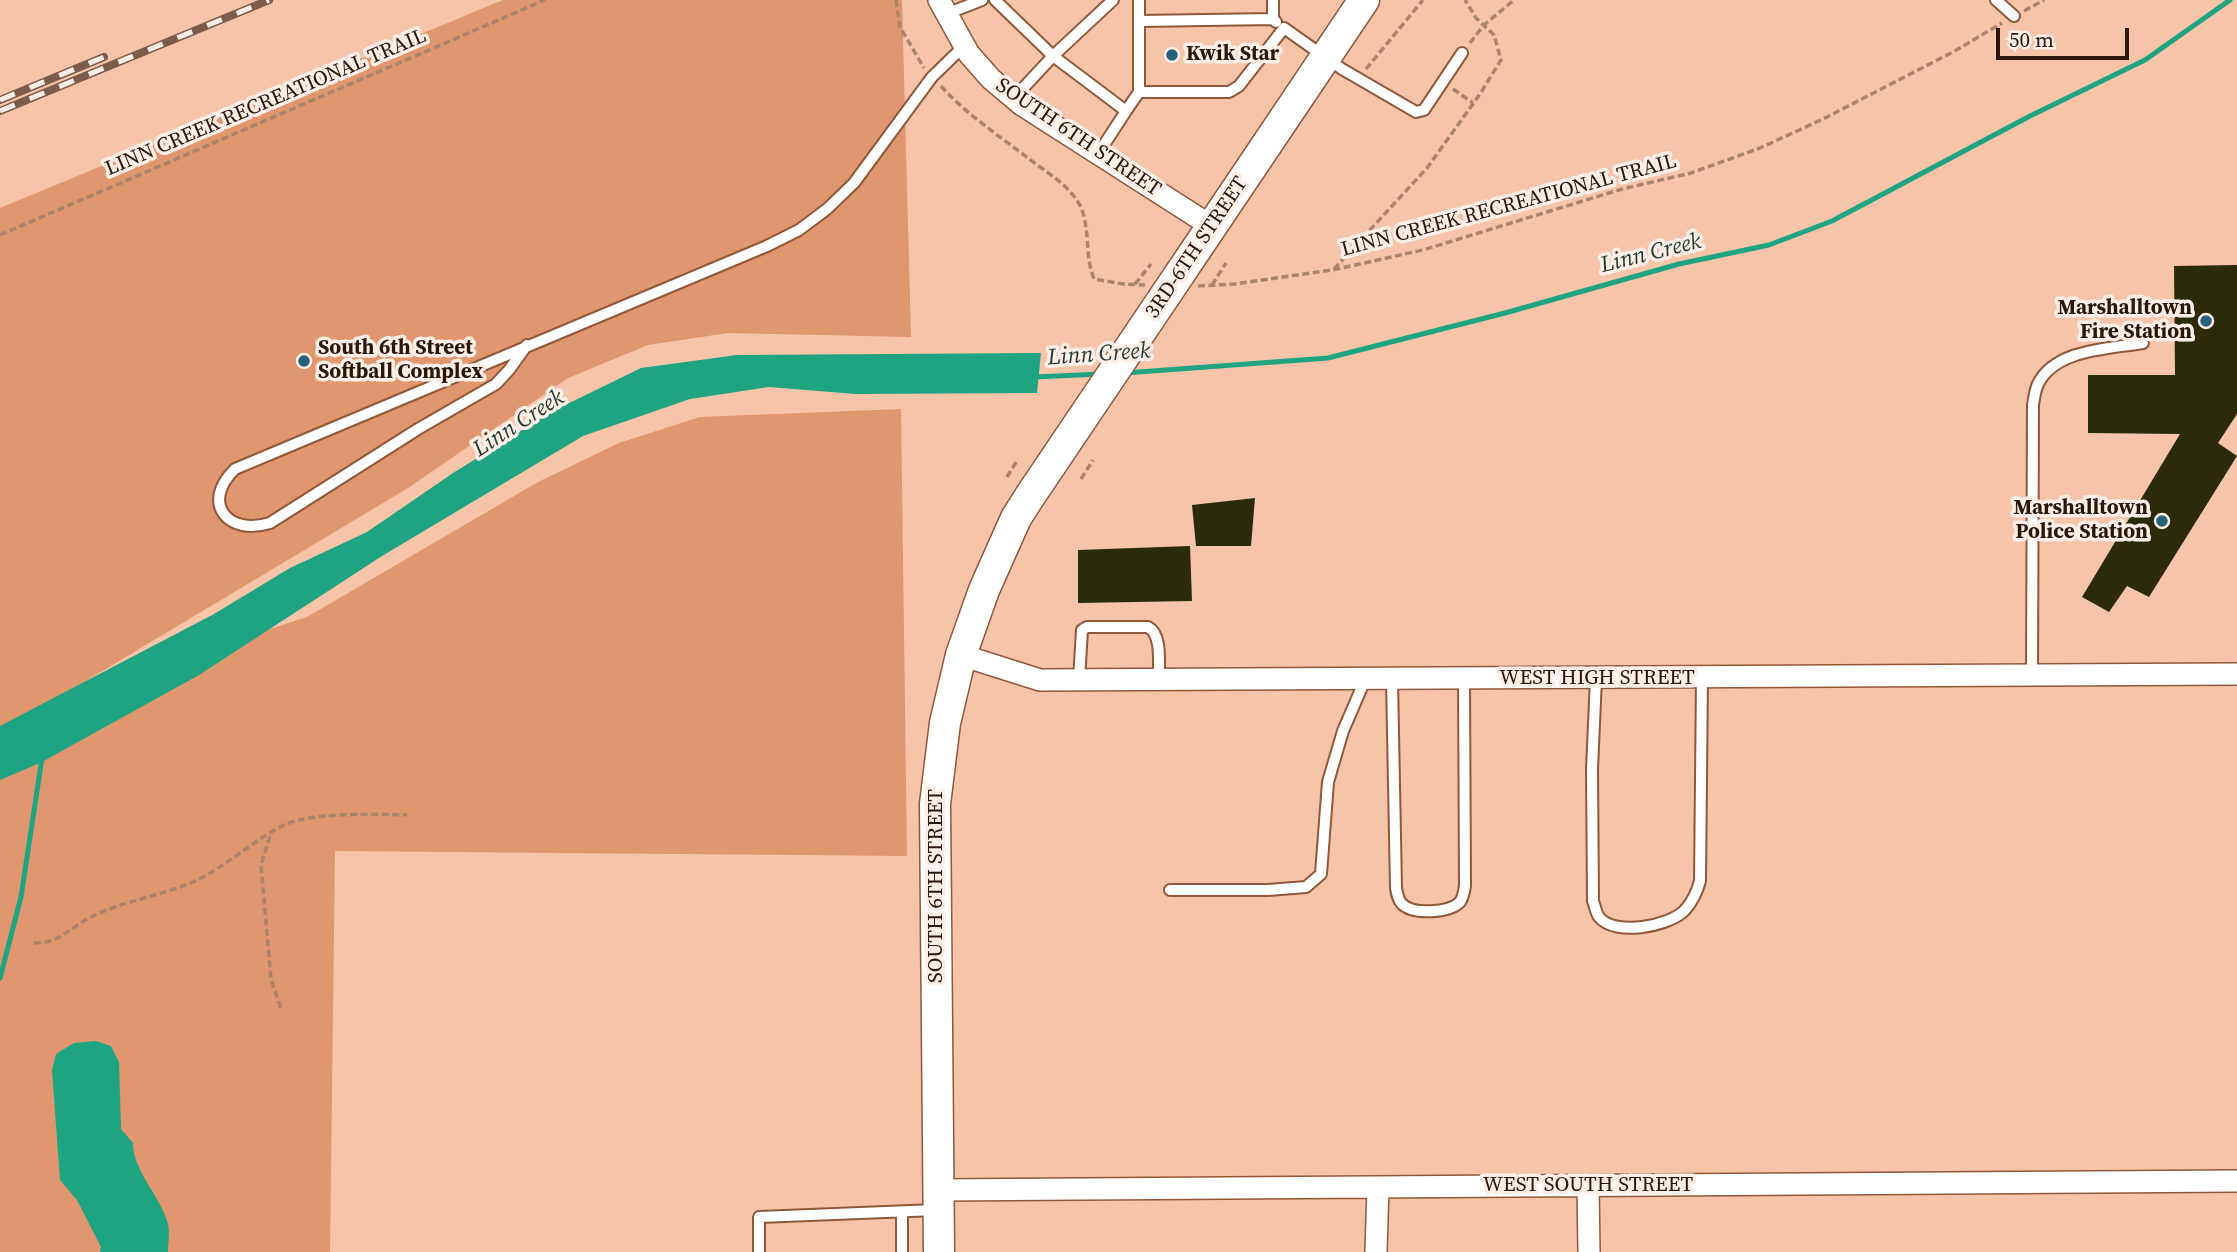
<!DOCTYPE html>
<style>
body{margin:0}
#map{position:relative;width:2237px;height:1252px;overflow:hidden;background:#f6c4a9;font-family:"Source Serif 4",serif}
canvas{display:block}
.scale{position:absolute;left:1996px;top:28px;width:133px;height:32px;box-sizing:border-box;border:4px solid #2c1609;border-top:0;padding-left:9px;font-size:21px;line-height:24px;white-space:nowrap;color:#2c1609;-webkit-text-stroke:5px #fbeee7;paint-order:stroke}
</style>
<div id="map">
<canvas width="2237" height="1252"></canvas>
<div class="scale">50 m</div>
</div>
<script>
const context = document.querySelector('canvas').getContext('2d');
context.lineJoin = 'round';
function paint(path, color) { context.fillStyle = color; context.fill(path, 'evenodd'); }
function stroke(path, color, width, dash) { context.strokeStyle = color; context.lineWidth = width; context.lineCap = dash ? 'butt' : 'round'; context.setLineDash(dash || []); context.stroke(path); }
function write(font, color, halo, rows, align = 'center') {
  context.font = font + ' "Source Serif 4",serif'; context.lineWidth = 7; context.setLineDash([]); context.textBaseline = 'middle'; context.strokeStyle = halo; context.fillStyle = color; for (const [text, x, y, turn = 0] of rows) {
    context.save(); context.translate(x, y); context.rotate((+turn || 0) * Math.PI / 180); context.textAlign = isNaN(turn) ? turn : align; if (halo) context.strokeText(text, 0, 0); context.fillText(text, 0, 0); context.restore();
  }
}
paint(new Path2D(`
 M503 0H902L911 337 728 333 648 345 568 378 408 488 59 697 307 617 538 482 619 443 700 417 901 409 907 856 335 851 330 1252H0V208Z`), '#e0966e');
paint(new Path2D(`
 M1041 353 1037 393 855 394 769 387 690 399 583 436 382 556 199 675 40 763 0 780V726L214 614 290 568 367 532 453 473 553 411 641 368 737 355Z
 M96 1041 111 1046 119 1062 121 1129 133 1143C132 1169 161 1197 168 1224 170 1232 168 1243 168 1252H100L101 1247 77 1200 60 1180 52 1070 56 1054 74 1043Z`), '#1ea480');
stroke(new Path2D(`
 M1125 373 1328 358 1505 313 1679 264 1769 245 1832 221 2030 116 2145 60 2230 0
 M1034 377 1101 374
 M0 978 21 897 42 758`), '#1ea480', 5);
paint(new Path2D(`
 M2237 265V414L2218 443 2237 456 2149 597 2127 586 2109 612 2082 597 2180 434 2088 433V375H2175L2174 266Z
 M1255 498 1251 546H1196L1192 505Z
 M1190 546 1192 601 1078 603V550Z`), '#2b2b09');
const lane = new Path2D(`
 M995 0 1053 56 1113 0
 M1273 0V19L1276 22
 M1996 0 2014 16
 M946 14 982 0
 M1139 21 1273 19
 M1139 92H1229L1239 86 1284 28 1342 69 1416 112 1424 110 1462 53
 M1014 98 1053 56 1126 111 1098 154
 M1126 111 1139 92V0
 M527 345 509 370 496 384 418 429 270 523C228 536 200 503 235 469L767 246 799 230 827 209 854 183 932 77 964 46
 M2032 675 2033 405C2034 398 2035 390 2038 384 2055 349 2109 349 2143 343
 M1596 678 1592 769 1593 901C1595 906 1596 913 1599 917 1615 937 1670 926 1685 910 1693 901 1697 892 1700 881L1702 678
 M1079 680 1082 630 1087 627H1148C1163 635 1158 665 1159 680
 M1392 680 1396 888C1397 894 1398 900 1402 904 1413 915 1449 913 1460 902 1463 898 1464 892 1465 886L1464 680
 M1170 890H1268L1306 887 1321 874 1328 782 1343 731 1365 680
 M902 1212V1252
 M759 1252V1217L936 1210`);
const street = new Path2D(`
 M939 0 969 54 991 79 1022 105 1211 226
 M961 655 1040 680 2237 674
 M1588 1186 1589 1252
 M938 1190 2237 1181
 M1376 1252 1378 1187`);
const secondary = new Path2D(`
 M1183 269 1364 0
 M939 1252 935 804 945 723 961 655 984 590 1016 518 1030 496`);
stroke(lane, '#8f5839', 14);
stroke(street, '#8f5839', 24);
stroke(secondary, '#8f5839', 33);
stroke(new Path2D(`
 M896 0 900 27 924 68
 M2024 11 2044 0
 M1470 43 1484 25 1514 0
 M1366 69 1423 0
 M941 86C966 114 998 135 1028 158 1047 173 1073 187 1082 210 1090 233 1085 257 1094 279L1123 284 1145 285
 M1453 89 1473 103
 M0 235 545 0
 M1334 269 1427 168 1480 94 1501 60 1494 35 1476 18 1465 0
 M1135 284 1151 264
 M1212 285 1226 263
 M1198 286 1234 284 1332 270 1423 250 1622 189 1691 173 1760 148 1823 119 1953 52 2002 23
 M1007 477 1018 459
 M1081 479 1093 460
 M270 836 261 865 271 979 281 1009
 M34 943C61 943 69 928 91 917 123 901 160 896 193 882 226 867 252 841 284 825 313 812 375 814 407 815`), '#ab846e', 3.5, [7, 3.5]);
stroke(lane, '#fff', 10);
stroke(street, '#fff', 21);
stroke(secondary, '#fff', 30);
const rail = new Path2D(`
 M0 100 104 57
 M0 111 269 0`);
stroke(rail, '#7c5b48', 8);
stroke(rail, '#fbeee7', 5, [16]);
const secondaryBridge = new Path2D(`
 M1030 496 1183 269`);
stroke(secondaryBridge, '#8f5839', 33, []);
stroke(secondaryBridge, '#fff', 30);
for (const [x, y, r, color] of [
 [1172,55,7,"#27617a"],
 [2206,321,7,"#27617a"],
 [304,361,7,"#27617a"],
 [2162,521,7,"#27617a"]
]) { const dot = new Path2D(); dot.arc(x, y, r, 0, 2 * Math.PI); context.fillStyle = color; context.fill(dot); stroke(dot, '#fbeee7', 2.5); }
write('bold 21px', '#2c1609', '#fbeee7', [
 ["Kwik Star",1186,55],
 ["Marshalltown",2192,309,"right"],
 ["Fire Station",2192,333,"right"],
 ["South 6th Street",318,349],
 ["Softball Complex",318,373],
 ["Marshalltown",2148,509,"right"],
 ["Police Station",2148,533,"right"]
], 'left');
write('21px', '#2c1609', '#fbeee7', [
 ["LINN CREEK RECREATIONAL TRAIL",266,103,-23],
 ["SOUTH 6TH STREET",1078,138,34],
 ["LINN CREEK RECREATIONAL TRAIL",1509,206,-15],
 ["3RD-6TH STREET",1197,248,-56],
 ["WEST HIGH STREET",1597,679],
 ["SOUTH 6TH STREET",937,886,-90],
 ["WEST SOUTH STREET",1588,1186]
]);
write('italic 23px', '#1f392f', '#fbeee7', [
 ["Linn Creek",1651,254,-14],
 ["Linn Creek",1099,355,-4],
 ["Linn Creek",519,424,-33]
]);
</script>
